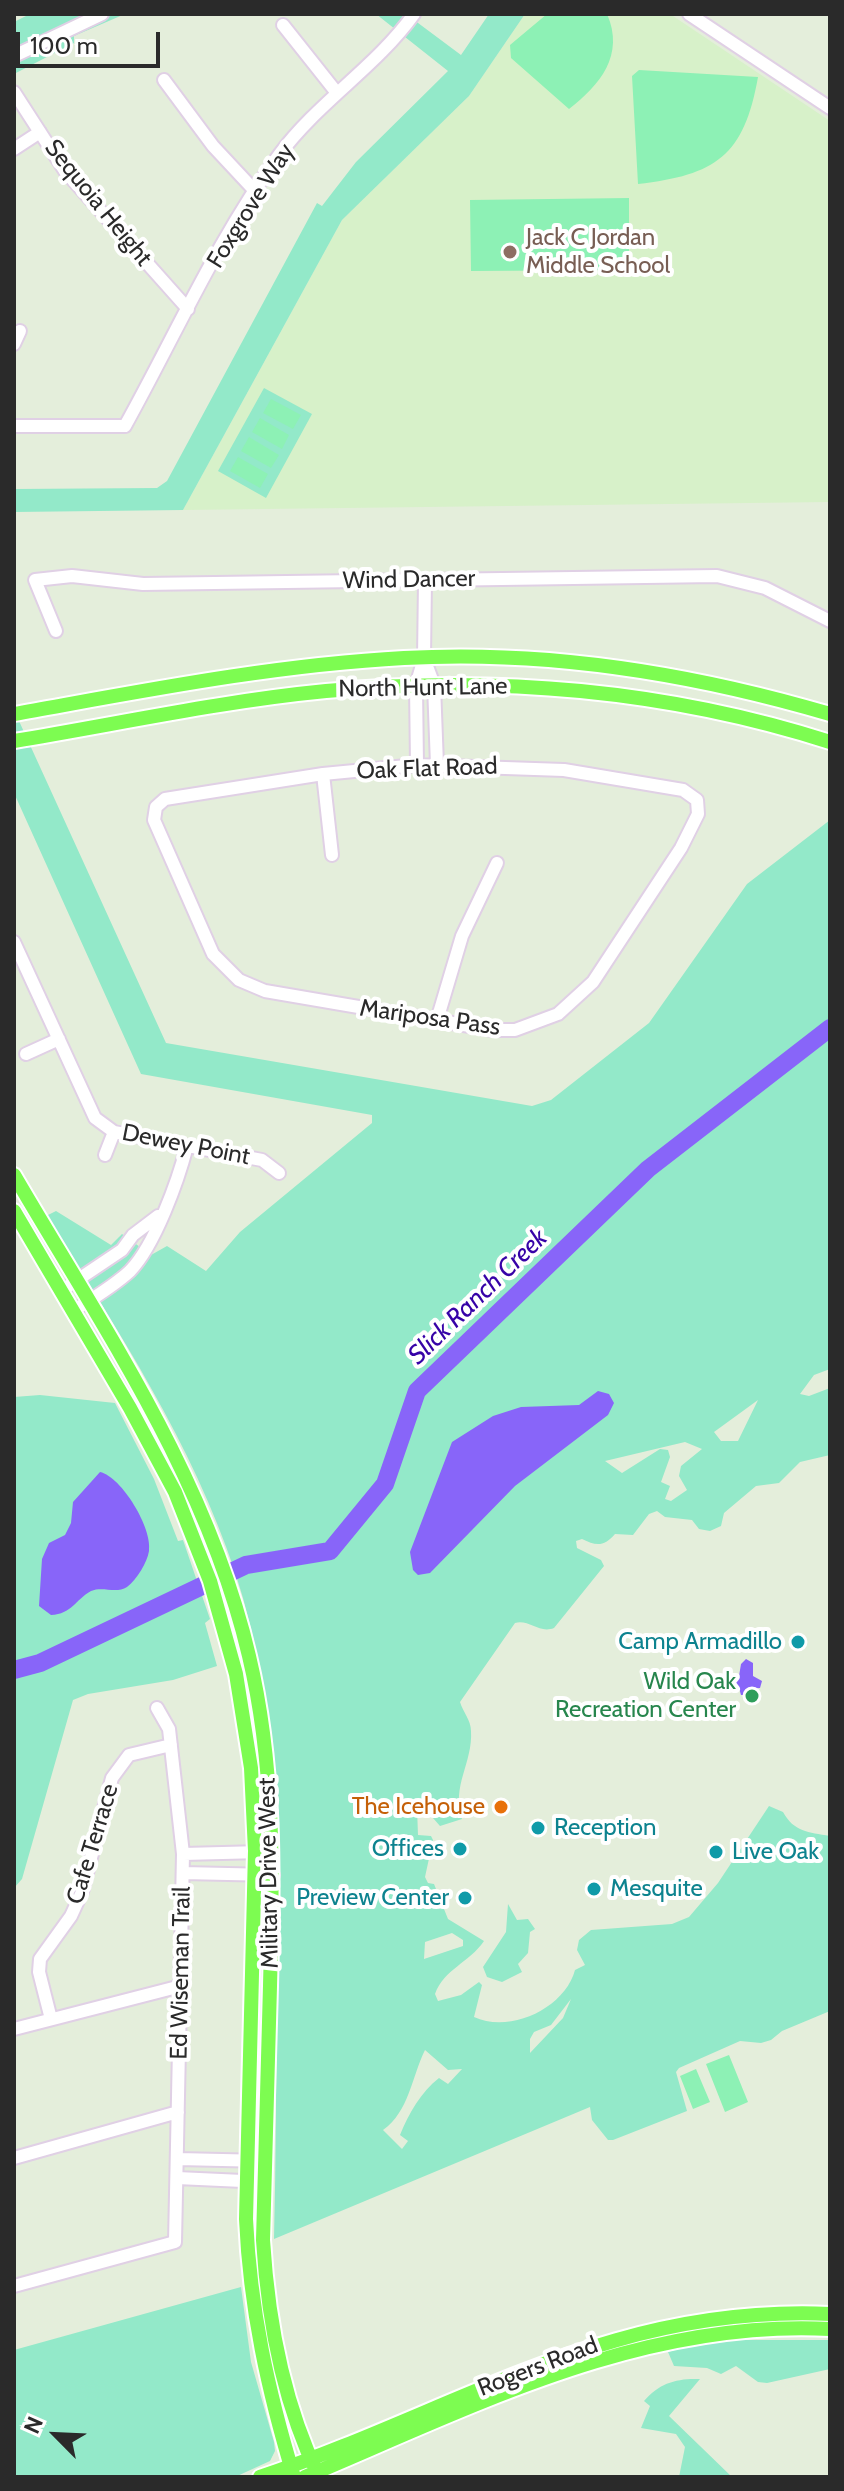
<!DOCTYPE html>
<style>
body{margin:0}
#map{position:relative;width:844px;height:2491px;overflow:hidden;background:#e4eedb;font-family:Cabin,sans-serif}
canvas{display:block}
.frame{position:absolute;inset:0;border:16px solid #2a2a2a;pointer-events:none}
.north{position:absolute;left:16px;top:2395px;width:80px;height:80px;-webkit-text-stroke:6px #fff;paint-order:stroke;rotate:294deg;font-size:22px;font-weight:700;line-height:32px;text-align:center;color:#2a2a2a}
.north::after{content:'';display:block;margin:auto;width:28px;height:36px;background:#2a2a2a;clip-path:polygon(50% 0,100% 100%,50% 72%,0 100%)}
.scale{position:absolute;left:16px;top:32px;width:144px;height:36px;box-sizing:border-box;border:4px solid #2a2a2a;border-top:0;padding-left:10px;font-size:24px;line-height:28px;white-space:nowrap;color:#2a2a2a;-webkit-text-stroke:6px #fff;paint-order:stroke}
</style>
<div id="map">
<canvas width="844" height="2491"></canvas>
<div class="frame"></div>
<div class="north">N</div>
<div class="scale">100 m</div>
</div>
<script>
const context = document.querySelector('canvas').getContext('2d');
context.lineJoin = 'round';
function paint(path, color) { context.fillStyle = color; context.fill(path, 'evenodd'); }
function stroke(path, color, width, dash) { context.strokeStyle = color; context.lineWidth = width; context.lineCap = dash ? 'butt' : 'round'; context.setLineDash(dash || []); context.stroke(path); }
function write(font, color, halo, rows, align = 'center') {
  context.font = font + ' Cabin,sans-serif'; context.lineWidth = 8; context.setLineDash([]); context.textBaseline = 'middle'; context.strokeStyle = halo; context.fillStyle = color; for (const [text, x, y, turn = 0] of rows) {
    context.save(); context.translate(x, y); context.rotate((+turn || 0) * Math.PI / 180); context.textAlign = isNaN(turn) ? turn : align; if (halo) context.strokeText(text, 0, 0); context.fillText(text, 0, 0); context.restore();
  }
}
paint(new Path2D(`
 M525 14H670L830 121V502L183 510 342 220 469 96Z`), '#d7f1c9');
paint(new Path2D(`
 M30 14H125L74 36V43L14 74V22Z
 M376 14H406L461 55 489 14H525L469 96 342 220 183 510 14 512V489L157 488 167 481 317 203 322 206 356 162 448 71Z
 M264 388 312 414 266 498 218 471Z
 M14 710 166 1043 532 1106 551 1100 649 1023 747 884 830 820V1369L814 1375 800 1394 809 1396 830 1388V1455L800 1462 779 1483 756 1486 724 1513 721 1526 710 1531 699 1529 692 1520 665 1517 657 1511 649 1514 633 1535 615 1534C604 1547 596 1546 582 1539L576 1541 577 1548 601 1560 604 1566 554 1628C539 1634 529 1619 515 1623L460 1702C463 1712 471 1720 471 1731 473 1763 451 1786 462 1819L440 1826 418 1801 411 1799 417 1808 418 1835 431 1836 433 1840 425 1877 428 1883 434 1884 448 1919 484 1941C469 1963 444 1969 435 1994L438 2001 461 1995 479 1982 482 1985 474 2017C510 2034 565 2008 575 1970L585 1965 577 1950 579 1940 591 1930 672 1924 689 1917 718 1883 769 1806 783 1812C794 1832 808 1832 830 1836V2011L782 2031 771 2040 761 2043 740 2041 679 2068 676 2072 687 2111 613 2140H608L592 2120 590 2107 274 2239C276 2159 276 2078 277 1997 279 1855 280 1709 235 1572 193 1445 118 1330 46 1216L56 1211 111 1245 122 1234 151 1255 167 1246 206 1271 240 1232 372 1123V1115L141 1074 14 793ZM758 1400 738 1441H721L714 1432ZM685 1442 702 1449 681 1466 679 1476 687 1490 671 1501 665 1499 670 1486 661 1482 670 1457 668 1450 660 1449 622 1473 605 1461ZM452 1933 463 1940V1946L424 1959 425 1942ZM571 1999 563 2018 530 2053V2039L534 2032 551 2025ZM425 2050 448 2070 462 2069 448 2084 439 2078C421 2092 409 2113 400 2135L408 2141 402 2149 383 2130C409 2112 412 2076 425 2050Z
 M40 1395 115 1403 154 1479 178 1541 183 1540 210 1619 205 1623 217 1666 173 1680 88 1694 73 1700 22 1879 14 1888V1397Z
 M508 1904 517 1920 528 1919 535 1929 530 1932 528 1953 518 1964 522 1972 502 1982 487 1977 483 1967 506 1932Z
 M241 2287 251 2362 274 2442 275 2451 270 2461 235 2477H14V2350Z
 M737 2340H830V2369L767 2383 758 2382 736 2366 721 2374 707 2368 674 2366 668 2352 689 2345Z
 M700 2379 669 2416 732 2477H679L685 2447 676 2434 641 2428 650 2406 644 2401C659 2383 677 2378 700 2379Z`), '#93e9c9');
paint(new Path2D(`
 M547 14H607C625 55 600 85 569 109L511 58 510 45Z
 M639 70 758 77C744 156 716 175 638 184L632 76Z
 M629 198V270L471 271 470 200Z
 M271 399 301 415 293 429 263 413Z
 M260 418 289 435 282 449 252 432Z
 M249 437 279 455 271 468 241 451Z
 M238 457 268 474 260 488 230 471Z
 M729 2055 748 2102 725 2112 706 2064Z
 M696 2069 710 2102 693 2109 680 2076Z`), '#8df1b5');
paint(new Path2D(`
 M598 1391 609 1394 614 1403 608 1415 515 1486 430 1573 418 1575 413 1570 410 1552 452 1442 493 1416 521 1407 579 1405Z
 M100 1472C122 1477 153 1529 149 1551 147 1563 137 1579 127 1587 116 1594 103 1586 91 1591 75 1600 72 1614 51 1615L39 1606 42 1559 49 1543 65 1535 71 1523 73 1502Z
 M746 1659 753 1663V1676L762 1681 760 1688 746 1689V1695H741L739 1688 725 1687 722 1679 726 1672 739 1676 741 1664Z`), '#8865f9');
stroke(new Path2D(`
 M14 1673 18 1669`), '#8865f9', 3);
stroke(new Path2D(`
 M14 1670 40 1663 246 1565 330 1551 385 1484 417 1391 648 1169 830 1028`), '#8865f9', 18);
const minor = new Path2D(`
 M689 14 830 108
 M283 25 337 93
 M14 56 102 14
 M164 80 213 146 255 191
 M14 92 65 171 188 309
 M14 149 40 132
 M14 344 20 331
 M14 426H125C175 336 218 238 279 155 318 102 376 67 414 14
 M56 631 35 580 72 576 143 584 717 576 765 588 830 621
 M424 658 434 685 437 765
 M417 765 564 770 683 790 697 800 698 814 681 848 593 982 558 1014 515 1030H493L265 991 239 980 213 954 154 820 156 807 165 799 323 774Z
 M417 765 416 686 424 658 425 580
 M323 774 332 855
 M14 942 95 1118 114 1132 262 1160 279 1173
 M437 1020 462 936 497 863
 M26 1054 59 1039
 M105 1155 114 1132
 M61 1291 122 1250 133 1235 158 1216
 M73 1311C92 1299 114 1286 130 1271 155 1245 178 1181 187 1146
 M183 1854 262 1852
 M183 1873 273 1875
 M51 2019 39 1972 40 1959 71 1916 82 1892 112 1778 129 1755 171 1745
 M14 2029 181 1986
 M14 2158 178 2112
 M178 2159 266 2161
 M177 2178 265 2182
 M14 2286 175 2242 183 1854 169 1729 157 1708`);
const major = new Path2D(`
 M14 714C143 691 273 665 404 658 547 650 694 674 830 714
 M14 741C117 724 222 701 326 691 495 675 668 690 830 742
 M14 1175C104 1329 208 1480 249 1656 275 1765 273 1875 270 1986 268 2071 265 2155 263 2240 268 2322 283 2403 319 2477
 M14 1211 130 1408 175 1492 210 1581 236 1674 251 1768 255 1851 246 2219C250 2309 268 2391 294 2477
 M260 2477C459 2410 609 2304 830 2314
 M305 2477C474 2406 642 2319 830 2329`);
stroke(minor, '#e0d0e5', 16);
stroke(major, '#fff', 18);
stroke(minor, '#fff', 12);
stroke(major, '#7dfc51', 14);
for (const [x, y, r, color] of [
 [510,252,8,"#8d6e63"],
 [798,1642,8,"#0f9aa8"],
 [752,1696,8,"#2e9e5b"],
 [501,1807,8,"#e8710a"],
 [538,1828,8,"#0f9aa8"],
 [460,1849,8,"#0f9aa8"],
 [716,1852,8,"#0f9aa8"],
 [594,1889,8,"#0f9aa8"],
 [465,1898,8,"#0f9aa8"]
]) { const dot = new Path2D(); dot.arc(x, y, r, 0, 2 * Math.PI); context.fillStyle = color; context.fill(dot); stroke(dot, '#fff', 3); }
write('24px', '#2a2a2a', '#fff', [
 ["Sequoia Height",98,203,51],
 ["Foxgrove Way",251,206,-58],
 ["Wind Dancer",409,580,-1],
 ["North Hunt Lane",423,688,-1],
 ["Oak Flat Road",427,769,-2],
 ["Mariposa Pass",430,1018,8],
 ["Dewey Point",186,1145,11],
 ["Cafe Terrace",93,1844,-73],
 ["Military Drive West",269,1873,-91],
 ["Ed Wiseman Trail",181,1973,-89],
 ["Rogers Road",538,2367,-21]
]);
write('24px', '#785e54', '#fff', [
 ["Jack C Jordan",526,238],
 ["Middle School",526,266]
], 'left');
write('24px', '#0d838f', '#fff', [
 ["Camp Armadillo",782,1642],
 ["Reception",554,1828,"left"],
 ["Offices",444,1849],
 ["Live Oak",732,1852,"left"],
 ["Mesquite",610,1889,"left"],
 ["Preview Center",449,1898]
], 'right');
write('24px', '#27864d', '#fff', [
 ["Wild Oak",736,1682],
 ["Recreation Center",736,1710]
], 'right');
write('24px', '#c56008', '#fff', [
 ["The Icehouse",485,1807]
], 'right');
write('italic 26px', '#3602a7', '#fff', [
 ["Slick Ranch Creek",478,1297,-44]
]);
</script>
